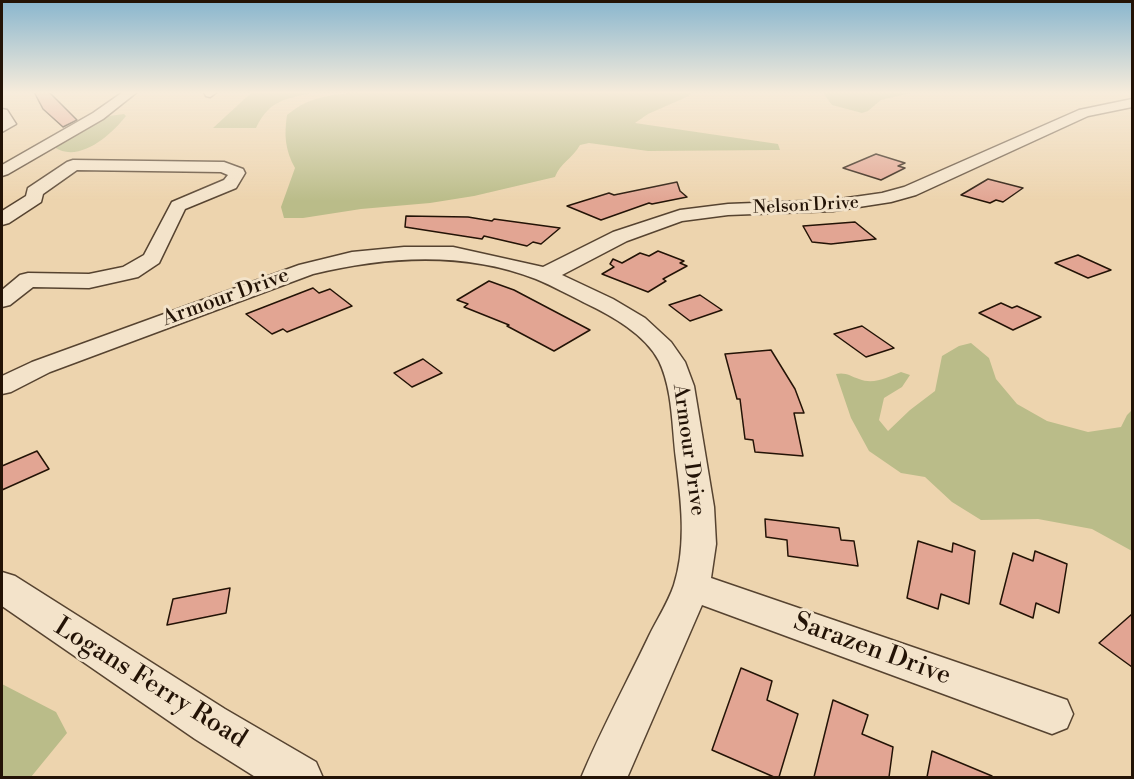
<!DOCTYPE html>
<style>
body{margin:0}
#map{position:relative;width:1134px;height:779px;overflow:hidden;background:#edd4ae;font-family:"Libre Bodoni",serif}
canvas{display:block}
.frame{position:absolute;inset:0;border:3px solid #231306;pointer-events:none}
</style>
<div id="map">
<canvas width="1134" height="779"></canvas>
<div class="frame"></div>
</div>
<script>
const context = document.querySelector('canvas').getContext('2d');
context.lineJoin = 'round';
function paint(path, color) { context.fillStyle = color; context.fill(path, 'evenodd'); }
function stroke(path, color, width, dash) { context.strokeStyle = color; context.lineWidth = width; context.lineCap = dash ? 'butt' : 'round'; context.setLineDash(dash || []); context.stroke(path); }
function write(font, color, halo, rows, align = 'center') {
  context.font = font + ' "Libre Bodoni",serif'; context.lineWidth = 6; context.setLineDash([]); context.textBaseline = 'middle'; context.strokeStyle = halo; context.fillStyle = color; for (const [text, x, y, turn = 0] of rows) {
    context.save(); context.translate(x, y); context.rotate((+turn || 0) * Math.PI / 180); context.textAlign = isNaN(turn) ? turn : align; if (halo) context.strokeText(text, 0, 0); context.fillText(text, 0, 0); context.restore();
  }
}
paint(new Path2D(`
 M252 92H317C288 99 270 98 256 128H213Z
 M359 92H693L689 96 648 114 635 123 778 144 780 150 648 151 589 143 580 145C573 158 560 163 555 177L474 196 430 203 361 209 303 218H284L281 207 295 168C285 150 284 135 287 115 310 96 330 95 359 92Z
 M916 92 881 100 868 111 862 113 832 105 823 93Z
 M124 114 126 116C111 135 79 164 54 147L101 117Z
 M971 343 989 358 996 379 1017 404 1047 421 1088 432 1121 427 1127 415 1132 410V551L1092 529 1038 519 981 520 952 502 925 477 901 473 869 451 851 418 836 374C846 372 850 376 859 379 874 385 888 377 901 372L910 375 902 387 884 398 879 420 888 431 910 410 935 391 942 356 959 346Z
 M2 684 56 712 67 733 31 777H2Z`), '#babc89');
const building = new Path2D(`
 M34 92H49L77 120 63 127 43 109Z
 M876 154 905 163 898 166 905 168 881 180 843 168Z
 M988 179 1023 188 1003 202 996 200 990 203 961 195Z
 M677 182 680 191 687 197 652 204 649 203 601 220 567 206 609 193 614 195Z
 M406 216 468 217 492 221 494 219 560 228 541 244 533 242 527 246 484 236 482 239 405 227Z
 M855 222 876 239 831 244 812 242 803 226Z
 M658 251 684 261 680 263 687 266 663 279 666 281 648 292 602 274 614 267 610 264 613 259 622 263 640 253 649 256Z
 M1078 255 1111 270 1088 278 1055 263Z
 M489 281 514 290 590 330 554 351 507 326 509 325 464 307 468 304 457 300Z
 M313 288 319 293 330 289 352 306 287 332 283 329 272 334 246 314Z
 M700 295 722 310 690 321 669 305Z
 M1001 303 1012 308 1017 306 1041 317 1013 330 979 313Z
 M862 326 894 348 866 357 834 334Z
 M771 350 795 389 804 413H794L803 456 755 452 753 440 745 439 740 399H737L725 354Z
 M423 359 442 373 412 387 394 373Z
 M37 451 49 469 2 490V466Z
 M765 519 839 528 841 540 854 541 858 566 788 556 787 540 766 537Z
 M918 541 952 552 953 543 975 551 969 604 941 594 938 609 907 598Z
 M1035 551 1067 564 1059 613 1036 603 1033 618 1000 604 1013 553 1033 561Z
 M230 588 226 613 167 625 173 599Z
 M1132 614V667L1099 643Z
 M741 668 772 681 767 700 798 714 779 777H774L712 750Z
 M833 700 868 715 862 734 893 747 889 777H814Z
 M932 751 992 776 991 777H927Z`);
paint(building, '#e2a593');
stroke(building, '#231306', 1.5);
const minor = new Path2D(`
 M123 92H137L103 119 8 174 2 176V165L93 113Z
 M204 92H217L210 97 206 96Z
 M1132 99V107L1088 116 916 195 891 202 833 211 728 215 682 221 627 241 562 275 613 299 645 318 671 342 685 362 694 386 714 507 716 544 711 578 1067 700 1073 714 1067 728 1052 734 702 605 627 778H581C601 730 626 684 648 638 656 621 668 603 674 585 687 544 681 501 676 459 672 428 673 390 659 361 645 334 612 316 585 303 569 295 553 286 536 279 464 251 387 256 313 274L50 372 11 392 2 394V376L32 362 299 265 352 252 404 247H453L543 267 613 232 680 210 728 204 833 200 882 193 904 187 1079 110Z
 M2 109 7 110 16 124 2 132Z
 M73 160 224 162 243 169 245 173 236 188 185 209 159 263 138 277 89 288 33 287 10 305 2 307V290L20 275 28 273 89 274 123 267 144 255 172 202 224 180 228 175 221 172 77 170 43 194 41 202 9 223 2 225V211L26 196 28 188 67 162Z
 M2 572 15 576 225 709 316 762 323 778H257L195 739 2 606Z`);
stroke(minor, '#564330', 3);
paint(minor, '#f3e3ca');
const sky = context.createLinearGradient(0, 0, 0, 201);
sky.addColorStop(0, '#89b6ce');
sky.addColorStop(0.46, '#f7ecdb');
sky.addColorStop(1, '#f7ecdb00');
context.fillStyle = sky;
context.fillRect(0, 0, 1134, 201);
write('18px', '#231306', '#f3e3ca', [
 ["Nelson Drive",806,206,-3]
]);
write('21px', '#231306', '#f3e3ca', [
 ["Armour Drive",226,298,-20],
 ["Armour Drive",688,450,82]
]);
write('26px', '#231306', '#f3e3ca', [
 ["Sarazen Drive",872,650,20],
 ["Logans Ferry Road",150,684,32]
]);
</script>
